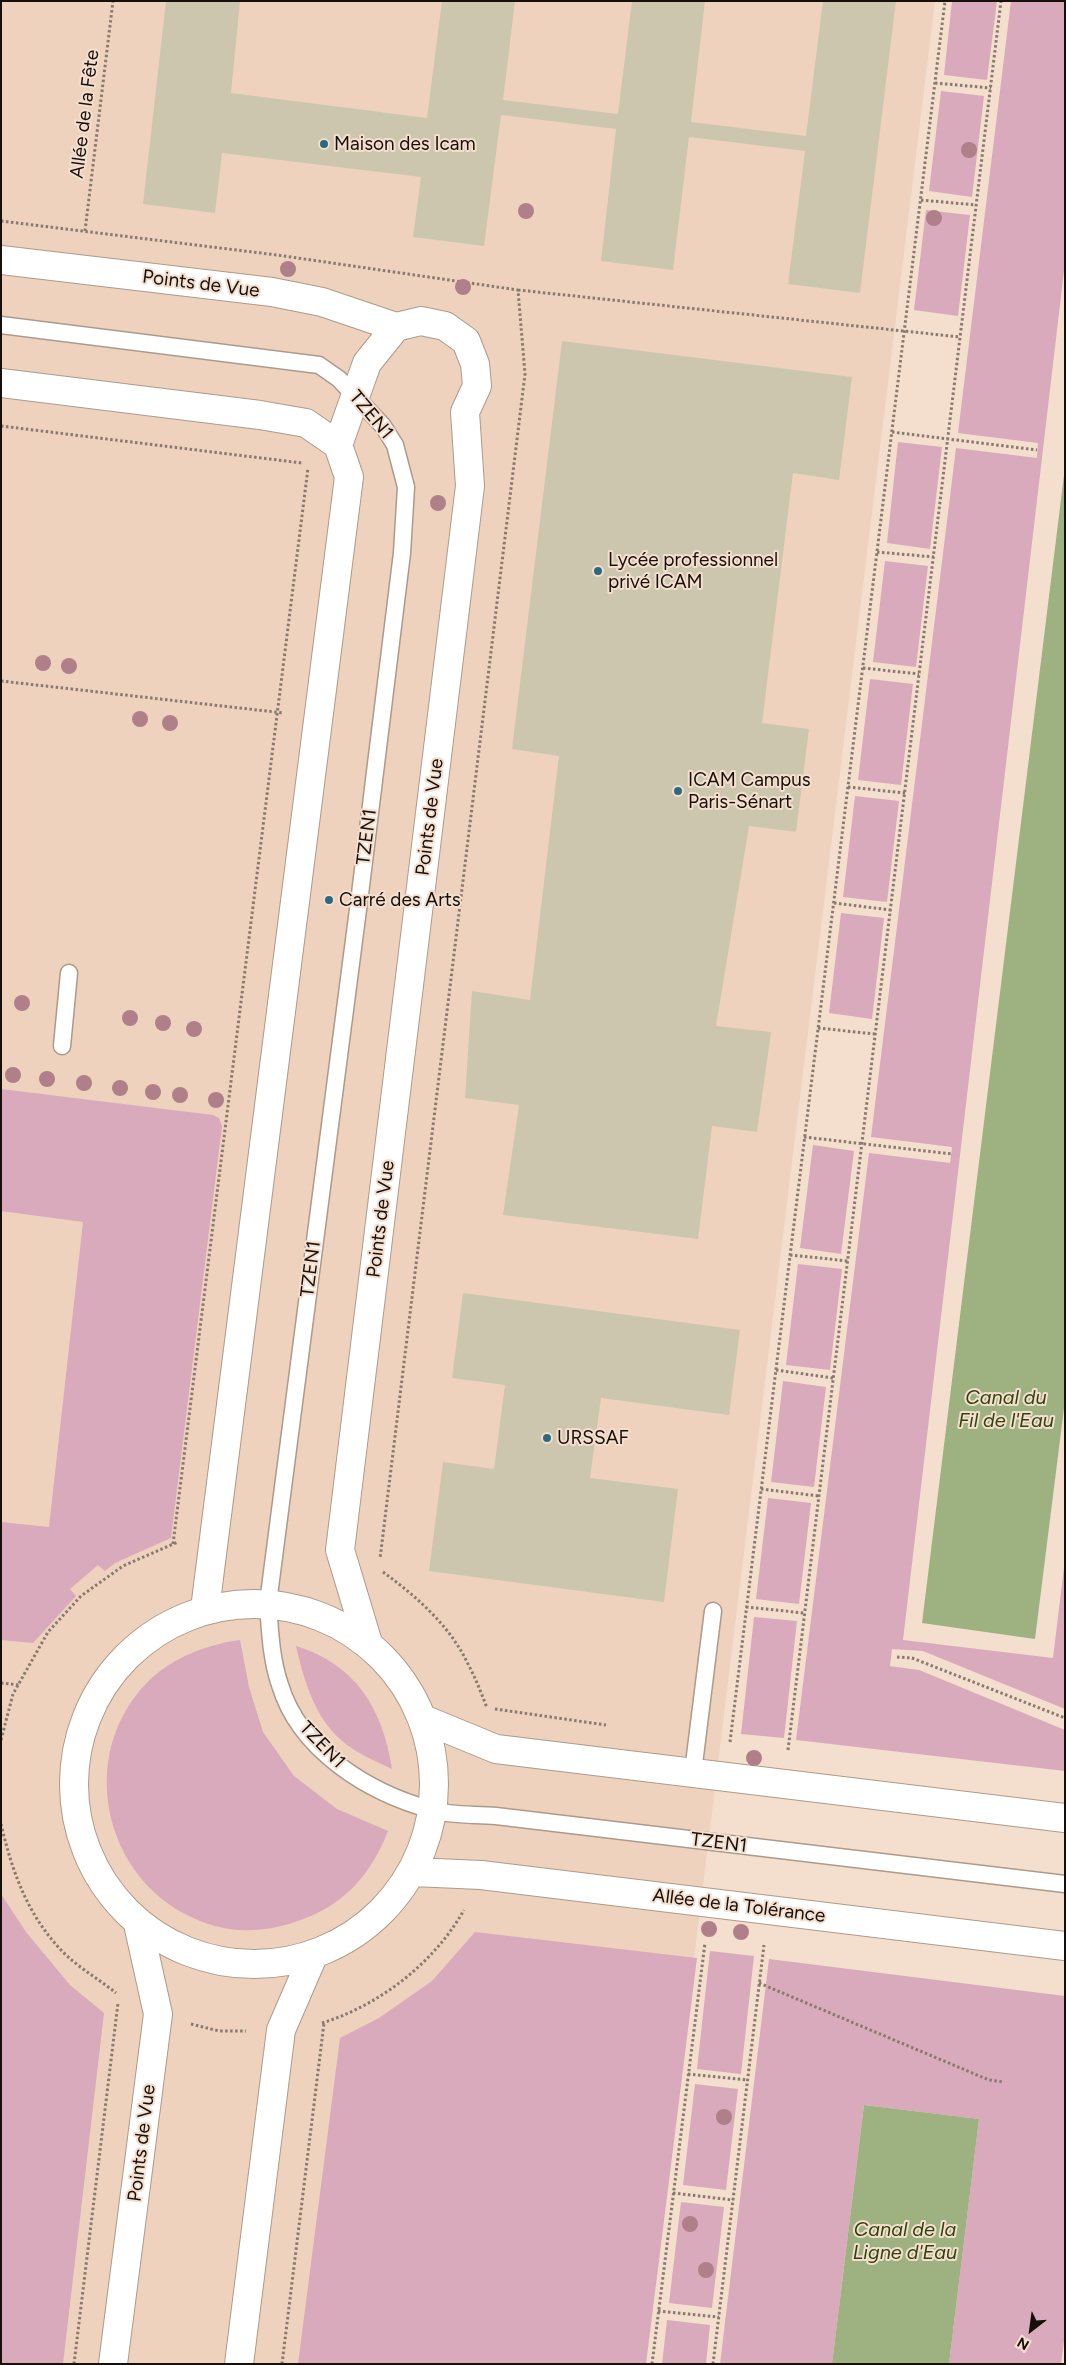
<!DOCTYPE html>
<meta charset="utf-8">
<style>
body{margin:0}
#map{position:relative;width:1066px;height:2365px;overflow:hidden;background:#f4dece;font-family:Figtree,sans-serif}
canvas{display:block}
.frame{position:absolute;inset:0;border:2px solid #17100a;pointer-events:none}
.north{position:absolute;left:1006px;top:2305px;width:50px;height:50px;-webkit-text-stroke:4px #f4dece;paint-order:stroke;rotate:210deg;font-size:14px;font-weight:700;line-height:20px;text-align:center;color:#17100a}
.north::after{content:'';display:block;margin:auto;width:18px;height:22px;background:#17100a;clip-path:polygon(50% 0,100% 100%,50% 72%,0 100%)}
</style>
<div id="map">
<canvas width="1066" height="2365"></canvas>
<div class="frame"></div>
<div class="north">N</div>
</div>
<script>
const context = document.querySelector('canvas').getContext('2d');
context.lineJoin = 'round';
function paint(path, color) { context.fillStyle = color; context.fill(path, 'evenodd'); }
function stroke(path, color, width, dash) { context.strokeStyle = color; context.lineWidth = width; context.lineCap = dash ? 'butt' : 'round'; context.setLineDash(dash || []); context.stroke(path); }
function write(font, color, halo, rows, align = 'center') {
  context.font = font + ' Figtree,sans-serif'; context.lineWidth = 4; context.setLineDash([]); context.textBaseline = 'middle'; context.strokeStyle = halo; context.fillStyle = color; for (const [text, x, y, turn = 0] of rows) {
    context.save(); context.translate(x, y); context.rotate((+turn || 0) * Math.PI / 180); context.textAlign = isNaN(turn) ? turn : align; if (halo) context.strokeText(text, 0, 0); context.fillText(text, 0, 0); context.restore();
  }
}
paint(new Path2D(`
 M1 1H935L644 2364H1Z`), '#eed2bd');
paint(new Path2D(`
 M952 1H997L987 80 944 75Z
 M1011 1H1065V262L903 1640 1053 1658 1065 1559V1709L923 1651 892 1649 890 1666 919 1670 1065 1730V1771L796 1740 869 1153 950 1163 952 1147 871 1137 956 448 1037 458 1038 443 958 433Z
 M941 91 984 96 972 197 929 191Z
 M926 210 970 215 958 316 914 310Z
 M898 442 942 447 930 549 887 543Z
 M885 561 928 566 916 667 873 662Z
 M870 679 913 684 901 785 858 780Z
 M855 796 899 801 887 902 843 897Z
 M841 913 884 918 872 1019 829 1013Z
 M1 1089 213 1115 219 1118 222 1126 171 1538 115 1563 105 1571 98 1565 70 1589 76 1596 33 1643 1 1640V1522L49 1527 83 1222 1 1211Z
 M813 1145 854 1151 841 1254 800 1248Z
 M798 1264 842 1269 830 1370 786 1365Z
 M783 1381 826 1387 814 1487 771 1482Z
 M768 1498 811 1503 799 1604 756 1599Z
 M754 1617 797 1621 784 1738 741 1734Z
 M240 1640 249 1687 263 1732 294 1776 337 1809 388 1831C370 1877 342 1907 295 1922 256 1935 219 1933 183 1913 103 1869 81 1759 141 1689 166 1660 203 1645 240 1640Z
 M296 1646C357 1665 383 1710 392 1769 375 1761 356 1753 341 1740 314 1716 304 1680 296 1646Z
 M1 1894 26 1932 70 1985 104 2013 63 2364H1Z
 M475 1932 697 1958 646 2364H298L340 2038 379 2018 432 1981Z
 M710 1951 754 1956 741 2074 697 2069Z
 M769 1959 1065 1996V2334L1061 2364H949L979 2119 864 2105 832 2364H720Z
 M695 2084 738 2089 726 2190 683 2185Z
 M681 2202 724 2207 712 2308 669 2303Z
 M667 2320 710 2325 706 2364H662Z`), '#d9aabc');
paint(new Path2D(`
 M1065 467V1400L1035 1639 922 1623Z
 M864 2105 979 2119 949 2364H832Z`), '#9db181');
paint(new Path2D(`
 M166 1H240L231 93 427 118 442 1H515L503 100 618 114 632 1H705L691 122 806 136 823 1H896L860 293 788 284 805 151 689 137 673 270 601 261 616 129 501 115 484 246 413 237 421 177 222 153 215 213 143 204Z
 M562 341 852 377 839 480 793 473 762 723 809 729 796 832 749 826 716 1026 771 1032 757 1132 712 1126 698 1239 503 1215 519 1105 465 1098 472 991 530 1000 559 756 512 749Z
 M463 1293 740 1330 729 1415 601 1398 590 1478 678 1489 664 1602 429 1571 443 1462 494 1469 505 1385 452 1378Z`), '#cdc6af');
const lane = new Path2D(`
 M1 325 319 365 339 379 383 426 395 445 406 487 402 553 360 894 268 1603C270 1631 271 1659 280 1685 300 1751 369 1793 432 1810 452 1816 476 1814 496 1816L1065 1884
 M62 1046 69 973
 M693 1772 713 1611`);
const street = new Path2D(`
 M1 260 272 292 322 302 396 327 421 321 445 326 466 341 475 364 477 386 465 412 470 486 340 1550 368 1643
 M1 383 260 415 306 423 338 445 349 477 205 1609
 M338 445 367 363 396 327
 M74 1784a180 180 0 1 1 360 0a180 180 0 1 1-360 0Z
 M423 1719 496 1749 1065 1818
 M413 1872 481 1875 1065 1946
 M113 2364 158 2014 138 1924
 M239 2364 281 2030 313 1956`);
stroke(lane, '#ae9a8a', 19);
stroke(street, '#ae9a8a', 30);
stroke(new Path2D(`
 M935 83 991 88
 M921 200 976 205
 M1 221 277 255 518 290 525 374 380 1559
 M85 231 113 1
 M518 290 960 337
 M1 426 302 463
 M892 432 1037 450
 M877 552 934 557
 M863 668 919 674
 M1 681 284 713
 M848 787 905 793
 M834 903 891 910
 M818 1028 875 1034
 M804 1137 952 1154
 M790 1255 848 1261
 M776 1370 833 1378
 M761 1489 819 1496
 M173 1544 308 468
 M383 1572C416 1596 449 1625 467 1662 475 1677 481 1692 487 1708
 M746 1607 804 1613
 M897 1657 912 1658 1065 1718
 M1 1683 19 1685
 M495 1709 606 1725
 M1 1740 13 1694 48 1632 81 1596 123 1566 178 1542
 M730 1742 945 1
 M788 1750 1001 1
 M1 1824C12 1871 27 1914 61 1950 77 1967 99 1979 116 1993
 M759 1983 989 2080 1004 2082
 M322 2023C380 2005 434 1963 464 1910
 M191 2024 219 2031H246
 M688 2074 747 2080
 M673 2193 733 2200
 M658 2311 719 2317
 M74 2364 118 2003
 M282 2364 324 2023
 M652 2364 705 1943
 M713 2364 764 1945`), '#887a6e', 3, [2.5, 2.5]);
stroke(lane, '#fff', 16);
stroke(street, '#fff', 28);
context.fillStyle = '#af8089';
for (const [x, y] of [
 [969,150],
 [526,211],
 [934,218],
 [288,269],
 [463,287],
 [438,503],
 [43,663],
 [69,666],
 [140,719],
 [170,723],
 [22,1003],
 [130,1018],
 [163,1023],
 [194,1029],
 [13,1075],
 [47,1079],
 [84,1083],
 [120,1088],
 [153,1092],
 [180,1095],
 [216,1100],
 [754,1758],
 [709,1929],
 [741,1932],
 [724,2117],
 [690,2224],
 [706,2270]
]) { context.beginPath(); context.arc(x, y, 8, 0, 2 * Math.PI); context.fill(); }
for (const [x, y, r, color] of [
 [324,144,5,"#2c697f"],
 [598,571,5,"#2c697f"],
 [678,791,5,"#2c697f"],
 [329,900,5,"#2c697f"],
 [547,1438,5,"#2c697f"]
]) { const dot = new Path2D(); dot.arc(x, y, r, 0, 2 * Math.PI); context.fillStyle = color; context.fill(dot); stroke(dot, '#f4dece', 2); }
write('19px', '#17100a', '#f4dece', [
 ["Allée de la Fête",85,114,-83],
 ["Points de Vue",201,284,7],
 ["TZEN1",371,415,50],
 ["Points de Vue",430,817,-83],
 ["TZEN1",367,837,-83],
 ["Points de Vue",381,1219,-83],
 ["TZEN1",311,1269,-83],
 ["TZEN1",322,1745,46],
 ["TZEN1",719,1843,7],
 ["Allée de la Tolérance",739,1906,7],
 ["Points de Vue",142,2143,-83]
]);
write('19px', '#17100a', '#f4dece', [
 ["Maison des Icam",334,144],
 ["Lycée professionnel",608,560],
 ["privé ICAM",608,582],
 ["ICAM Campus",688,780],
 ["Paris-Sénart",688,802],
 ["Carré des Arts",339,900],
 ["URSSAF",557,1438]
], 'left');
write('italic 20px', '#31430d', '#f4dece', [
 ["Canal du",1006,1398],
 ["Fil de l'Eau",1006,1421],
 ["Canal de la",905,2230],
 ["Ligne d'Eau",905,2253]
]);
</script>
